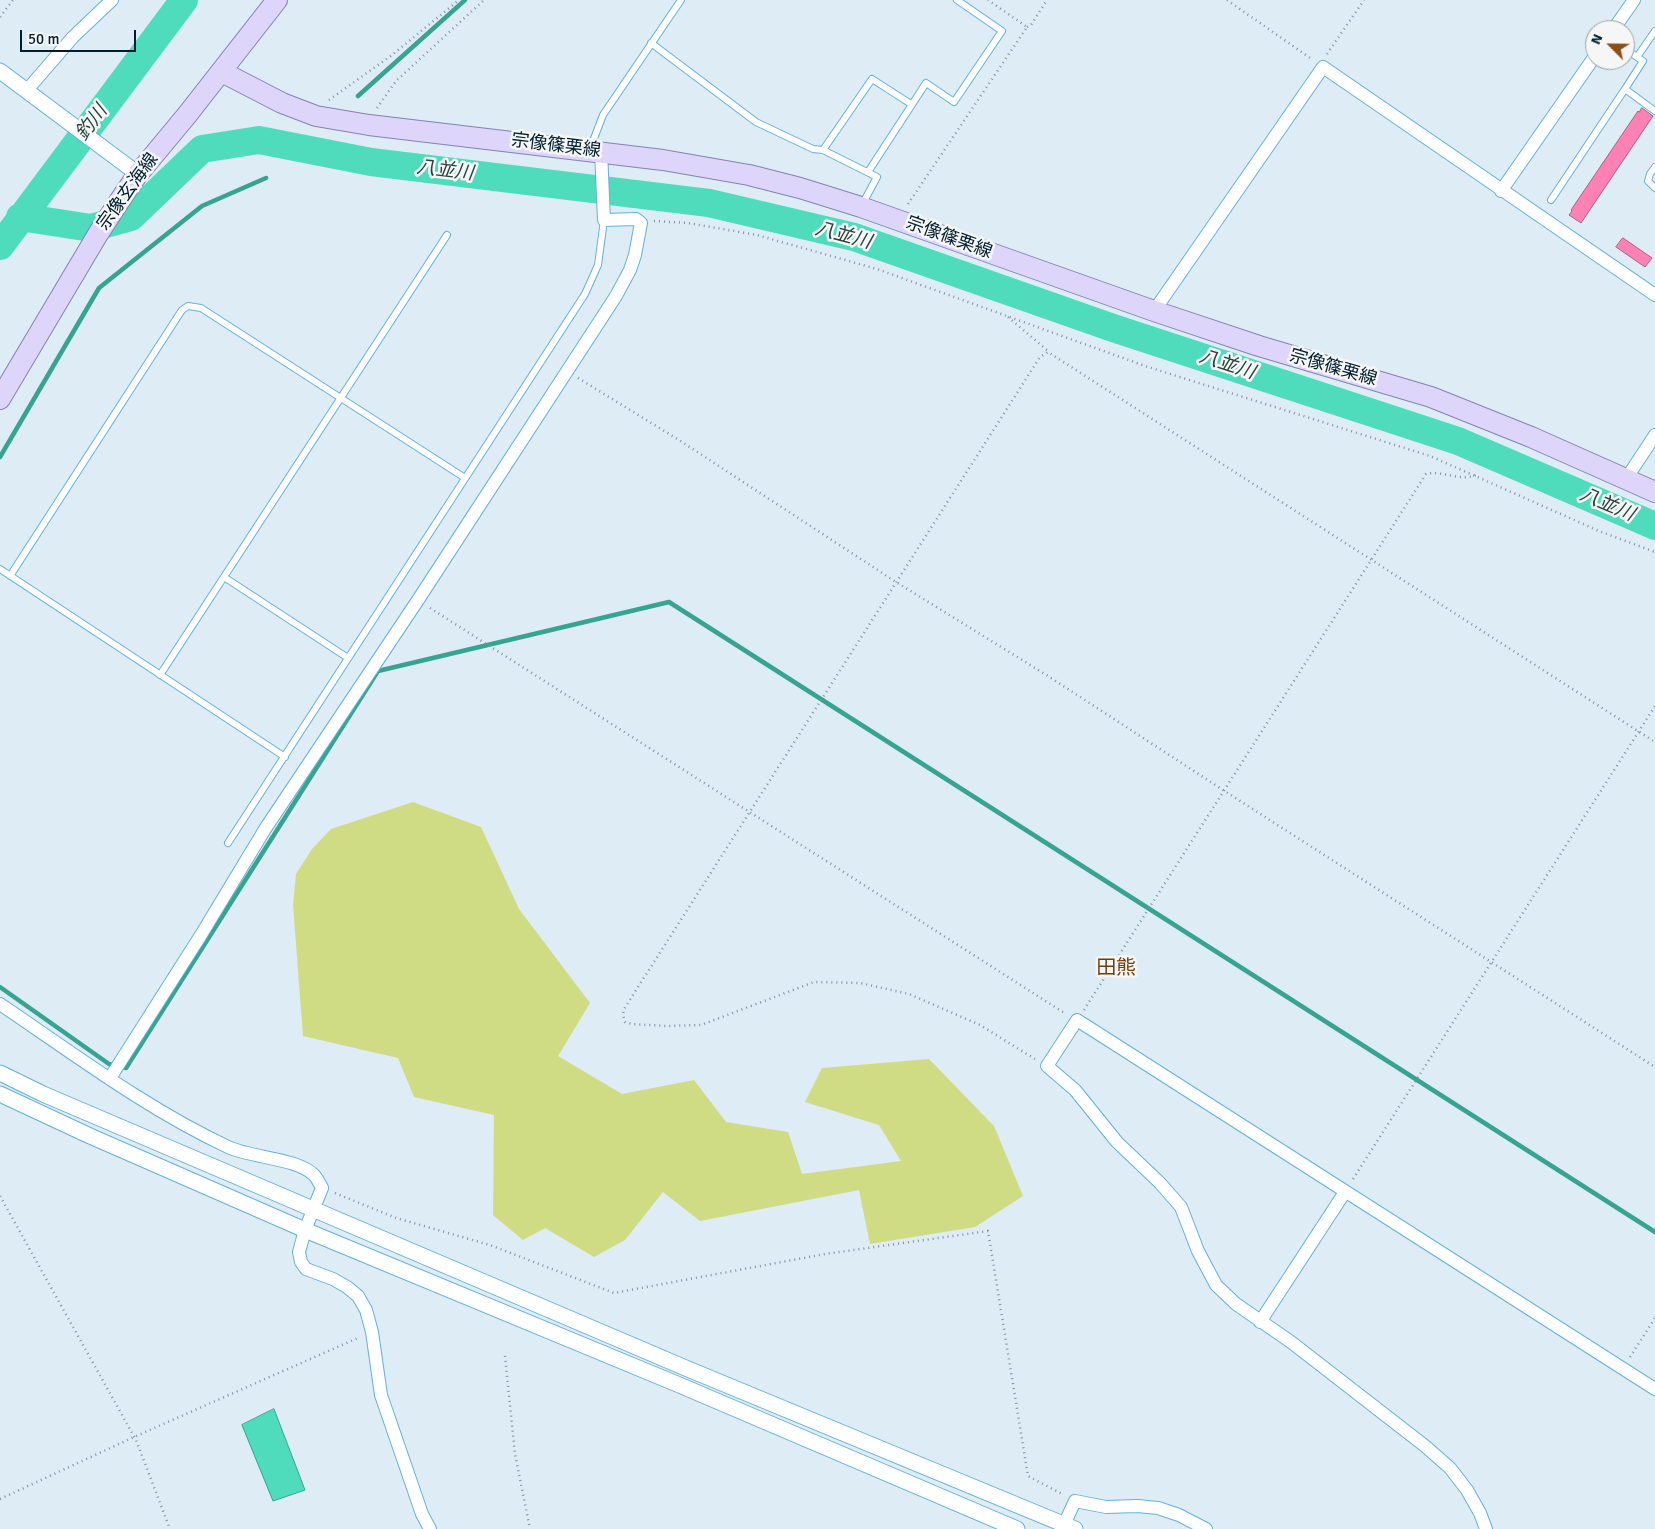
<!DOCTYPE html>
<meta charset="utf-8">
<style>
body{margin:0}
#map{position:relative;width:1655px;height:1529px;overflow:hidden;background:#ddecf5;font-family:Signika,sans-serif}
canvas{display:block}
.north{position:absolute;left:1585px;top:20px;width:50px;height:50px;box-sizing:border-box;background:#f6f6f6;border:1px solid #94a0a6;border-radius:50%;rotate:293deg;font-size:14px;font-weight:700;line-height:20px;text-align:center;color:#001e2e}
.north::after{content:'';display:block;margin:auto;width:18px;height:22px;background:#8d4d17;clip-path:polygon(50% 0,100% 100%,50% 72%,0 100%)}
.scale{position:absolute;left:20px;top:30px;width:116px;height:22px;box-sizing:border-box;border:2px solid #001e2e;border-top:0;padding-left:6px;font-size:15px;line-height:18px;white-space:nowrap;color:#001e2e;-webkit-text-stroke:4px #f6f6f6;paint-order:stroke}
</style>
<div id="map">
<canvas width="1655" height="1529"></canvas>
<div class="north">N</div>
<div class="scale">50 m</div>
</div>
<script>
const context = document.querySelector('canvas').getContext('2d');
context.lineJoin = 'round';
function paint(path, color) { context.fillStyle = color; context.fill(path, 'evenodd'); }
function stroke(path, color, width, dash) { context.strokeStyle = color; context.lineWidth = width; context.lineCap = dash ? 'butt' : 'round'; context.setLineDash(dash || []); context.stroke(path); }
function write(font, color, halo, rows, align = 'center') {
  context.font = font + ' Signika,"Noto Sans JP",sans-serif'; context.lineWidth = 5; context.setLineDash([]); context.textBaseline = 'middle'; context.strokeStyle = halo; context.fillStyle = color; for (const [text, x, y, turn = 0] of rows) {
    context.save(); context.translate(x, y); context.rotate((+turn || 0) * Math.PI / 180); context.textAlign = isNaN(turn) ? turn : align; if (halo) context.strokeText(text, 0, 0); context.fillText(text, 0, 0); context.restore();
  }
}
paint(new Path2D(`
 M413 802 481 827 519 909 590 1003 558 1056 622 1094 694 1080 726 1122 788 1132 802 1174 901 1161 879 1125 805 1102 822 1068 929 1059 994 1126 1023 1196 975 1227 870 1244 859 1190 700 1221 663 1192 625 1240 594 1257 545 1228 523 1240 493 1215 494 1115 414 1097 398 1058 303 1036 293 905 296 874 312 849 331 829Z`), '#d0dc84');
const water = new Path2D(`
 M274 1409 305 1490 273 1501 242 1425Z`);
paint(water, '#4edcbc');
stroke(water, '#37a391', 1);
stroke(new Path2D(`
 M358 96 465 0
 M0 457 99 288 202 206 266 178
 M0 987 109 1064 126 1068 378 671 669 602 1655 1232`), '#37a391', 4.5);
stroke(new Path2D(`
 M20 217 91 228 131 217 202 149 259 140 371 162 709 203 854 237 1113 328 1458 441 1655 526
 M0 246 184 0`), '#4edcbc', 28);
const building = new Path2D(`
 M1642 108 1653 116 1581 223 1569 215 1572 211 1571 210 1638 111 1639 112Z
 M1623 238 1652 258 1645 267 1616 247Z`);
paint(building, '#fe81b6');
stroke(building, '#ab627f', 1);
const service = new Path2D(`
 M651 43 756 122 813 149 823 150 877 177 862 205
 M1625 49 1643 61 1625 89 1655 111
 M1637 57 1655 31
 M590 149 603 115 681 0
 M823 150 872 79 911 104
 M1655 167 1650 174 1648 181 1655 188
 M868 172 926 83 954 102 1002 31 957 0
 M1551 200 1625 89
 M0 569 285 757
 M10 576 182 310 188 306 201 308 465 478
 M224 577 348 658
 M160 675 447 235
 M228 843 585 294 598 265 604 220`);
const minor = new Path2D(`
 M1613 30 1634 0
 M27 90 73 37 112 0
 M1501 191 1595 56
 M1154 311 1323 67 1655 295
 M1626 479 1655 435
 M0 1004C74 1054 147 1109 228 1147 252 1158 297 1158 314 1175 317 1178 320 1184 322 1188L305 1230 299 1252 301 1262 306 1269 333 1279 347 1287 358 1296 366 1310 372 1332 381 1395 422 1514 430 1529
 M110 1078 201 935 265 829 418 600 616 296 630 270 635 255 641 223 636 219 604 220 601 151
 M1260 1322 1345 1192
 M1062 1529 1075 1501 1106 1507 1138 1506 1158 1508 1179 1515 1206 1529
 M1486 1529 1480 1513 1467 1490 1450 1468 1425 1446 1291 1342 1236 1304 1216 1285 1198 1251 1181 1207 1160 1183 1117 1142 1075 1090 1047 1066 1077 1020 1655 1389`);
const tertiary = new Path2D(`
 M0 71 138 174
 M0 1073 43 1094 688 1369 1075 1529
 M0 1094 90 1136 305 1230 677 1384 1017 1529`);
const primary = new Path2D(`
 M222 72 282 103 316 116 369 125 663 160 749 175 800 188 861 207 1154 311 1259 346 1431 397 1531 437 1655 492
 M0 399 98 234 124 194 138 174 187 115 277 0`);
stroke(service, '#64b1dd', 8);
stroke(minor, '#64b1dd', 14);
stroke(tertiary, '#64b1dd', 17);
stroke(primary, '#8283b1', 22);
stroke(new Path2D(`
 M1227 0 1313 60
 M0 17 13 0
 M1027 27 1031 25 1047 0
 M1327 54 1364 0
 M329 100 392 55 459 0
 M377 108 396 81 484 0
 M908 204 1027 27 988 0
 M654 221 688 223 757 235 877 269 1145 366 1430 456 1599 531 1655 552
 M1008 317 1048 351
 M578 378 679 440 896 582 1048 676 1223 790 1655 1067
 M430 608 1066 1014
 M1084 1010 1426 474C1443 470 1460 482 1476 475
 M1035 1059 980 1025 909 994 860 983 814 982 701 1025 666 1026 632 1024 625 1022 623 1015 624 1009 1040 357 1048 352 1655 742
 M1353 1179 1655 706
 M335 1193 396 1218 490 1245 614 1293 825 1254 988 1231 1028 1476 1064 1495
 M0 1196 136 1440 170 1529
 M505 1356 515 1454 530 1529
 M1630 1357 1655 1318
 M0 1499 134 1437 360 1337`), '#7e94a0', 2.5, [1, 4]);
stroke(service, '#fff', 6);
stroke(minor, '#fff', 12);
stroke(tertiary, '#fff', 15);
stroke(primary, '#ded5fb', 20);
write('18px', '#001e2e', '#f6f6f6', [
 ["宗像篠栗線",556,146,7],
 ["宗像玄海線",128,192,-54],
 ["宗像篠栗線",949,238,20],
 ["宗像篠栗線",1333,368,16]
]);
write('italic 19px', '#27453d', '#f6f6f6', [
 ["釣川",92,123,-53],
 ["八並川",445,171,7],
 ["八並川",843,236,15],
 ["八並川",1227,365,18],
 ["八並川",1607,505,23]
]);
write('20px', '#763c08', '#f6f6f6', [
 ["田熊",1116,969]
]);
</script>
